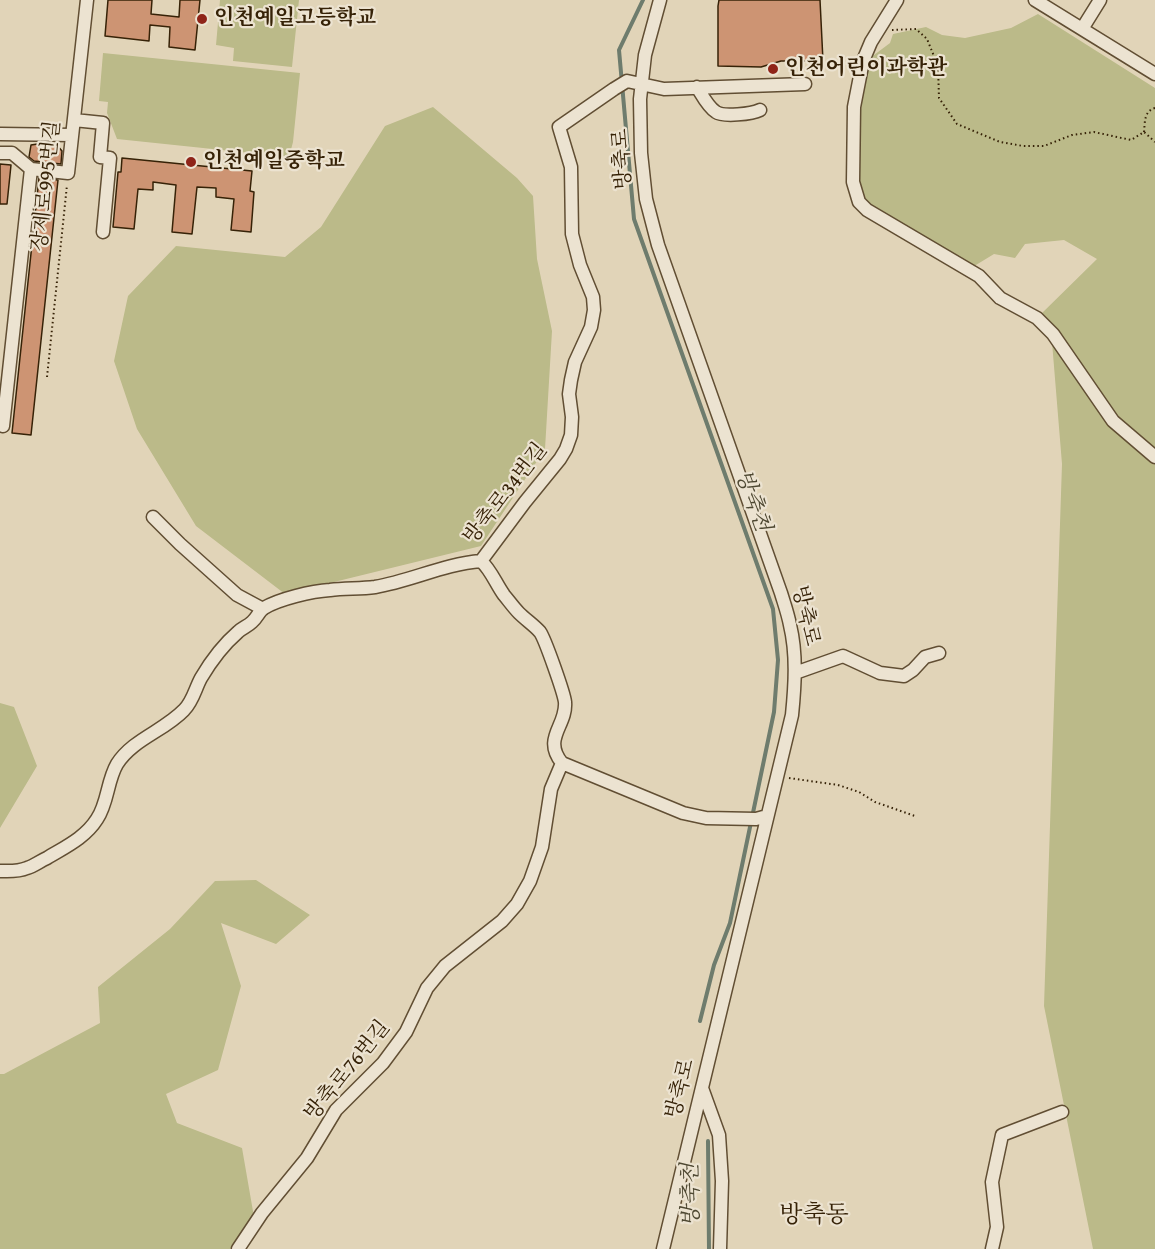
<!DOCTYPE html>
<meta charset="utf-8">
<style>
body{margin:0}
canvas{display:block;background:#e1d4b8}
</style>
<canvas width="1155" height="1249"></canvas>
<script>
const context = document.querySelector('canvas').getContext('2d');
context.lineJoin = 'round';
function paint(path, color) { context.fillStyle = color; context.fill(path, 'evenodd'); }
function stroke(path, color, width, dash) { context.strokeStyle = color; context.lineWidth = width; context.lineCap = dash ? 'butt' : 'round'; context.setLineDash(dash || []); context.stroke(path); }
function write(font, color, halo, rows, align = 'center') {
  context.font = font + ' "Gentium Book Plus","Noto Serif KR",serif'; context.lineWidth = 4.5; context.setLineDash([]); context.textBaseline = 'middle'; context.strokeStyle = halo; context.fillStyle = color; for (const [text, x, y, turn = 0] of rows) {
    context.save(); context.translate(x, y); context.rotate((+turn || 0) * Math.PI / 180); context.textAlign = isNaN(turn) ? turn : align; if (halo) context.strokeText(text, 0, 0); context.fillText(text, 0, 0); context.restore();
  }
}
paint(new Path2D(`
 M220 0H299L292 67 233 61 234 48 216 45Z
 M1038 14 1155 88V1249H1093L1044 1006 1062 464 1052 342 1040 315 1097 259 1064 240 1025 244 1015 258 994 254 971 268 873 210 862 200 857 177 858 106 870 58 890 43 893 34 926 27 942 35 965 38 1011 28Z
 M103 53 300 73 293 142 289 157 117 139 107 113 108 102 99 101Z
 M433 107 517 178 533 196 537 259 552 331 545 449 481 546 285 594 196 526 137 429 114 361 128 296 176 246 285 257 321 227 385 126Z
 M0 703 14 707 37 766 0 828Z
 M256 880 310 915 276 944 221 923 241 986 218 1070 166 1094 177 1123 242 1148 254 1217 230 1249H0V1074H4L100 1023 98 987 170 929 215 881Z`), '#bbba89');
stroke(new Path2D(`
 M643 0 619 50 634 219 773 609 778 660 774 712 730 923 714 965 700 1021
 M708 1141 709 1249`), '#6e7c6d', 4);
const building = new Path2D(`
 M108 0H152L151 14 179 17 180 0H200L195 50 169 47 170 27 150 25 149 41 105 36Z
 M719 0H820L823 61H781L761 67 718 66V6Z
 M44 143 56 144 62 151 61 164 34 161 29 157 31 145Z
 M122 158 252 171 250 191 254 192 251 232 231 230 234 199 216 197V188L197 187 192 234 172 232 176 185 153 182V190L138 189 134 229 113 227 118 172H121Z
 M0 164 11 165 7 204H0Z
 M39 178 58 180 31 435 12 433Z`);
paint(building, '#cd9473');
stroke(building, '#362207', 1.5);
const minor = new Path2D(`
 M660 0 645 55 640 99 641 153 646 199 658 245 781 593C784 603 788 614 790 625 797 654 795 685 792 715L663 1249
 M897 0 871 42 863 61 854 107 853 182 859 202 867 210 979 276 1000 298 1037 318 1053 334 1113 421 1155 457
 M1035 0 1155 74
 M1082 29 1100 0
 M697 87C702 95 708 107 716 112 723 117 752 114 760 110
 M74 120 103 123 100 157 110 158 103 232
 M0 134 72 135
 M0 153H12L31 169 68 173 87 0
 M3 426 31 169
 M153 517 180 544 237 595 263 609
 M481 561C491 570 496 584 504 595 509 601 514 608 519 613 526 620 534 625 540 632 545 639 564 693 565 702 567 726 542 738 562 763L683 813 706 818 756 819 767 816
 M795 673 843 656 880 673 904 676 913 670 925 657 939 653
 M0 871C9 871 18 872 27 868 34 866 40 861 47 858 65 847 85 838 97 819 108 803 107 781 117 764 133 739 164 731 184 710 193 701 195 689 201 678 211 661 223 645 238 632 242 628 248 626 252 622 257 618 259 611 264 608 279 599 312 591 330 590 345 588 360 589 375 587 411 581 444 564 481 561L525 502 560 459 566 449 571 435 572 417 569 394 571 380 575 362 591 327 594 310 593 297 580 265 572 234 571 167 559 127 614 89 627 81 664 89 805 84
 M702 1088 719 1135 722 1181 720 1249
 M238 1249 262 1213 307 1158 336 1110 383 1063 406 1032 427 988 445 966 502 921 517 904 530 881 542 847 551 789 562 763
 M992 1249 997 1227 992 1182 1002 1135 1062 1112`);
stroke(minor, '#614e33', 15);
stroke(new Path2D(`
 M892 30 916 29 927 39 938 66 939 98 957 124 1000 142 1023 146H1044L1072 135 1094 132 1131 140 1144 132 1155 142
 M1144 132C1145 122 1144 111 1155 108
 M47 377 67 185
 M789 778 838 785 859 792 875 802 915 816`), '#362207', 2, [1.5, 3]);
stroke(minor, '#ece3d1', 12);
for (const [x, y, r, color] of [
 [202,19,6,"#8f2418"],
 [773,69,6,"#8f2418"],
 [191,162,6,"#8f2418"]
]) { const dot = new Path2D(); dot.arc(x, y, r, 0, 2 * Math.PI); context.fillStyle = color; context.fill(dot); stroke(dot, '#ece3d1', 2); }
write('bold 21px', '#362207', '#ece3d1', [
 ["인천예일고등학교",214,19],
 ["인천어린이과학관",785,69],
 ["인천예일중학교",203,162]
], 'left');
write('21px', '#362207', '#ece3d1', [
 ["방축로",623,159,-94],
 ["장제로995번길",47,186,-84],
 ["방축로34번길",506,494,-52],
 ["방축로",805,616,77],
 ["방축로76번길",348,1071,-51],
 ["방축로",681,1089,-76]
]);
write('italic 22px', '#4e4832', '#ece3d1', [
 ["방축천",752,501,70],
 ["방축천",692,1195,-91]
]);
write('24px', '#362207', '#ece3d1', [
 ["방축동",814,1216]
]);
</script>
